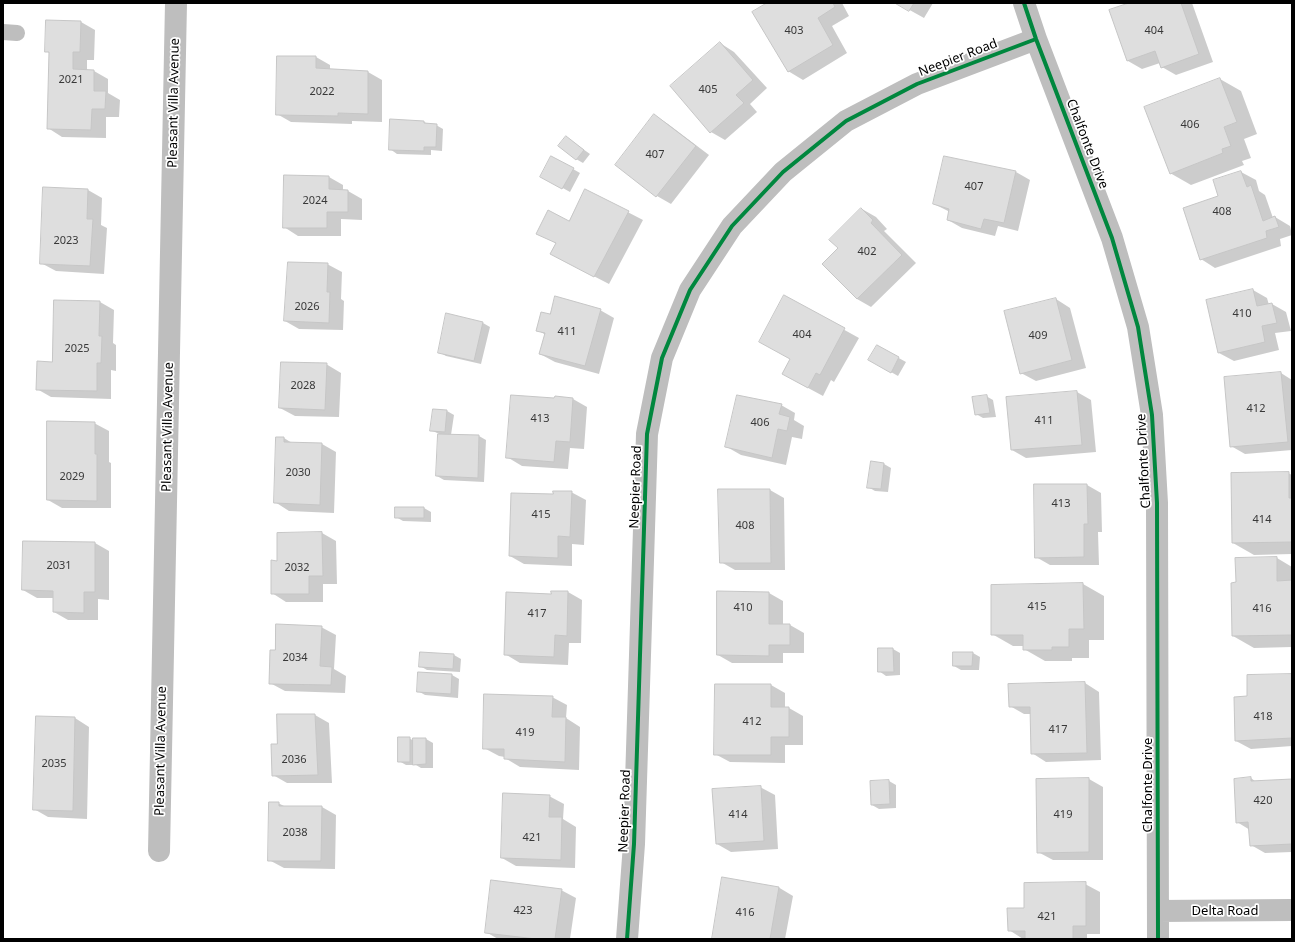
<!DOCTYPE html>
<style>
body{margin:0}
#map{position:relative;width:1295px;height:942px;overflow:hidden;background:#fff;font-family:"Noto Sans",sans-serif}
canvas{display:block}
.frame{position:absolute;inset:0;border:4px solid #000;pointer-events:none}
</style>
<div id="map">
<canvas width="1295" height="942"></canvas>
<div class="frame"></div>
</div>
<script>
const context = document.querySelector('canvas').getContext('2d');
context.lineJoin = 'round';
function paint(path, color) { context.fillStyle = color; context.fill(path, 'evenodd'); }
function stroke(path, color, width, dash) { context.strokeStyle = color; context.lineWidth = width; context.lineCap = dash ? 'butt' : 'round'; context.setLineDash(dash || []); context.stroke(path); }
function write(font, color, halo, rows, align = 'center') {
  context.font = font + ' "Noto Sans",sans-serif'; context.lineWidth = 3.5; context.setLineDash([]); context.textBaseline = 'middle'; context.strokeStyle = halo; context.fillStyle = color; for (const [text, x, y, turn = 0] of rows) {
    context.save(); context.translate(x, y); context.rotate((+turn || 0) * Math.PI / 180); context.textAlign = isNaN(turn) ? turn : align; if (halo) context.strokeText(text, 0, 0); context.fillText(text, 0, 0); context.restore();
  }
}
paint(new Path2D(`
 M769 3H842L849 16 832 26 847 53 803 80 788 71Z
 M897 3H933L924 18Z
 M1132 3H1192L1213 62 1176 75 1162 67 1160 63 1142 69 1128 61 1110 11Z
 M81 22 95 30 94 60H87V70L94 71 108 79V93L120 100 119 117H106V138L62 137 48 128 50 53 46 51Z
 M720 43 734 52 767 88 750 104 757 112 725 140 711 132 672 86Z
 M316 57 330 65V69L368 72 382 80V122L352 121V124L291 122 277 114Z
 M1220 79 1241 91 1257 134 1244 139 1251 158 1242 161 1244 165 1191 185 1170 173Z
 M654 115 668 124 709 155 671 204 657 196 616 165Z
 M424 122 428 124 436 125 443 129 442 151 431 150V155L397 154 390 149Z
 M566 137 590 154 583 163 576 159Z
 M552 157 580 173 570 192 541 176Z
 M945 157 1016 172 1030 180 1018 231 998 226 995 236 962 228 948 220 950 212 934 204Z
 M1241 172 1256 180 1259 191 1265 195 1273 218 1275 217 1290 226 1292 235 1280 239 1281 246 1215 268 1201 259 1220 196Z
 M284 176 329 177 343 185V191H348L362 199V220L341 219V236H298L284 227Z
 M88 190 102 198 101 225 107 228 104 274 56 271 41 263Z
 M585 190 643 220 609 284 551 254 557 244 538 233 569 222Z
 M862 209 876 217 887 229 884 231 916 263 871 307 857 299 839 248Z
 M327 264 342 272 341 299 344 301 343 330 299 329 285 321Z
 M1253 290 1267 298 1269 305 1272 304 1286 312 1291 331 1275 333 1279 350 1234 361 1219 353Z
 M785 297 859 338 834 382 831 380 823 396 797 382 791 359Z
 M1056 299 1070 308 1086 368 1036 381 1021 373Z
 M55 301 100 302 114 310 113 343 116 345V371L111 370V399L51 397 37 389 53 363Z
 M3 306 4 326H3Z
 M600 310 614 318 599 374 555 362 540 354 546 335 537 330 551 315Z
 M483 323 490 327 481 364 446 356 439 352Z
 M877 346 906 362 898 376 870 360Z
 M326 364 341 373 339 417 295 416 280 408Z
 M1281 373 1292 380V450L1245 454 1231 446Z
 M1077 392 1091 400 1096 452 1026 458 1012 450Z
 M986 396 993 400 996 417 983 418 976 414Z
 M555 399H573L587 407 584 449 570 448 568 469 522 466 507 457Z
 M781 405 795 413 794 420 804 426 802 439 792 437 786 465 741 455 727 447Z
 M447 411 454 415 451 435 479 436 486 440 484 482 444 480 437 476 439 434 431 430Z
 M94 423 109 431V462L111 463V508H62L48 500Z
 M284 438 292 443 322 444 336 452 334 513 289 511 275 502Z
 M871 462 884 464 891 468 888 492 875 491 868 487Z
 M1288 473 1292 475V554L1254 555 1233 543Z
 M1087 485 1101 493 1102 532H1098L1099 565H1050L1036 557Z
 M719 490H770L784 498 785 570H735L721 562Z
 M571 492 586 500 584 545 572 544V566L524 564 510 556 554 495Z
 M396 508H424L431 512V522L403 521 396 517Z
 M322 533 336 541 337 584H323V602H286L272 593 278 562V534Z
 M24 542 95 543 109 551V600L98 599V620H68L54 612V598H37L23 590Z
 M1277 558 1292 567V647L1254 648 1233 636 1237 583Z
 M1083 584 1104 596V640H1089V658H1072V661H1045L1024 649V646H1013L992 634V586Z
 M568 592 582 600 581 643H569L568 665 520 663 505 654 552 595Z
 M769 593 783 601V625H790L804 633V653H783V663H732L718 655Z
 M321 627 336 635 334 669 346 676 345 693 285 691 270 683 276 651Z
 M879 649H893L900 653V675L886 676 879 671Z
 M973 653 980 657 979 670H961L954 666Z
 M454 655 461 659 460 672 427 670 420 666Z
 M452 675 459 679 458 698 425 695 418 691Z
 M1292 675V746L1251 749 1236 741 1248 697Z
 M1085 683 1099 692 1101 760 1046 762 1032 753 1031 714H1024L1010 706Z
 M771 685 785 693V708H789L803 716V745H785V763L730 762 715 754Z
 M552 697 567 705 566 718 580 727 579 770 520 767 505 758V757L499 756 484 748Z
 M315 715 329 723 332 783H287L273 775 278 745Z
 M75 718 89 727 87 819 48 817 34 809Z
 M409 738 414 741 426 739 433 743V768H421L416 765H406L399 761Z
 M1251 778 1256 782 1292 780V852L1265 853 1251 845 1250 830 1237 822Z
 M1089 779 1103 787V860H1053L1038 852Z
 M889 781 896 785V808L879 809 872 805Z
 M760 787 775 795 778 849 731 852 717 844Z
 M549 796 564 804 563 819 576 827 575 868 516 866 502 858Z
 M278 803 286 807H322L336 815 335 869 284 868 269 860Z
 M1085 884 1100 892V934H1087V939H1023L1009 930 1025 909Z
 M778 887 793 896 785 939H713Z
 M561 890 576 898 570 939H498L486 932Z`), '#0003');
const building = new Path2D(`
 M767 3H833L835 7 818 18 833 45 788 72 752 12Z
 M895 3H914L909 11Z
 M1129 3H1181L1199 54 1161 68 1155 51 1127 61 1109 10Z
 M46 20 81 21 80 52H73V69L94 70V91H106L105 109H92L91 130 47 129 49 52H45Z
 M720 42 753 80 736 95 744 103 710 133 670 86Z
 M277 56H316V68L368 71V114L338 113V116L276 115Z
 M1220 78 1237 122 1224 127 1231 146 1222 149 1223 153 1170 174 1144 107Z
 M654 114 696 146 656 197 615 165Z
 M390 119 424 121V123L437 124 436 147H424V151L389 150Z
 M566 136 584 150 576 160 558 146Z
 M551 156 574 168 562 189 540 177Z
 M944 156 1016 171 1004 223 984 219 981 229 947 220 949 209 933 204Z
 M1241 171 1247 187 1251 185 1263 221 1275 216 1279 227 1266 231 1267 238 1200 260 1183 208 1218 196 1213 180Z
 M284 175 329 176V189L348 190V212H327V228H283Z
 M43 187 88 189 87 219H93L90 266 40 264Z
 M585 189 629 211 594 277 550 254 556 243 536 234 548 210 569 221Z
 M861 208 873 220 871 223 902 255 857 299 822 264 838 248 829 240Z
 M288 262 328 263 327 292H330L329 323 284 321Z
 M1253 289 1257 306 1272 303 1277 323 1262 326 1265 342 1218 353 1206 300Z
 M784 295 845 328 820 375 816 373 808 388 782 374 790 359 759 342Z
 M555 296 601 309 585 366 539 354 545 333 536 331 541 312 550 314Z
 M1056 298 1072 360 1020 374 1004 311Z
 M54 300 100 301 99 336H102L101 363H97V391L36 390 37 361 52 362Z
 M446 313 483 322 474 361 438 353Z
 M877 345 899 357 891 373 868 360Z
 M281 362 327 363 325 410 279 408Z
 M1281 372 1288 442 1230 447 1224 377Z
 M1077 391 1082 445 1011 450 1006 397Z
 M511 395 554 398 555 396 573 398 570 442 556 441 554 462 506 458Z
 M737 395 782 404 779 414 790 417 787 431 778 429 772 458 725 447Z
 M987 395 990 413 975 415 972 397Z
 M433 409 447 410 445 432 430 431Z
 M47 421 95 422V454H97V501L47 500Z
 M438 434 479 435 478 478 436 476Z
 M276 437H284V442L322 443 320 505 274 503Z
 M871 461 884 463 881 489 867 488Z
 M1289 472V498H1292V542L1232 543 1231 473Z
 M1034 484H1087L1088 524H1084V557L1035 558Z
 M718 489H770L771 563H720Z
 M553 491H572L570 537 558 536V558L509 556 511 493 553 494Z
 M395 507H424V518H395Z
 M322 532 323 576H309V594H271V560L277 561V533Z
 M23 541 95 542V592H84V613L53 612V591L22 590Z
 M1277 557V581L1292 580V635L1232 636 1231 583 1236 582 1235 558Z
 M1083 583 1084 629H1069V647H1052V650H1023V635H991V585Z
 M551 591H568L567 636 555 635 554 657 504 655 506 592 551 594Z
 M717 591 769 592V624H790V645H769V656L717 655Z
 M276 624 322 626 320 666 332 667 331 685 269 684 270 650H275Z
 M878 648H893L894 672H878Z
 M420 652 454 654 453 669 419 667Z
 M953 652H973L972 666H953Z
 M418 672 452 674 451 694 417 692Z
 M1292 674V738L1235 741 1234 697 1247 696V675Z
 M1085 682 1087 753 1031 754 1030 707H1009L1008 684Z
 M715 684H771V707H789V737H771V755H714Z
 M484 694 553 696 552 717H566L565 762 504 759V749H483Z
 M277 714H315L318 775 272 776 271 744H277Z
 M36 716 75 717 73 811 33 810Z
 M398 737H410V762H398Z
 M413 738H426V764L413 765Z
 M1251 777V781L1292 779V844L1250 846 1248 822 1236 823 1234 779Z
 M1089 778V852L1037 853 1036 779Z
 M889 780 890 804 871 805 870 781Z
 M761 786 764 841 716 844 712 789Z
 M503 793 550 795 549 817H562L561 860 501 858Z
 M269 802H279V806H322L321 861H268Z
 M722 877 779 887 770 939H712Z
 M491 880 562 889 555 939H536L485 933Z
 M1086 882V926H1073V939H1025V931H1008L1007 908H1024V883Z`);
paint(building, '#dedede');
stroke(building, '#c6c6c6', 1);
stroke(new Path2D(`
 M3 32 17 33`), '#bebebe', 16);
stroke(new Path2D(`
 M1024 3 1036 39 1112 238 1138 327 1152 415 1157 503 1158 939
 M159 851 176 3
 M1158 911 1292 910
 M627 939 634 844 647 434 662 358 690 290 732 226 783 172 846 121 917 84 1036 39`), '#bebebe', 22);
stroke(new Path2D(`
 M1024 3 1036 39 1112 238 1138 327 1152 415 1157 503 1158 939
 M627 939 634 844 647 434 662 358 690 290 732 226 783 172 846 121 917 84 1036 39`), '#00873e', 4);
write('11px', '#383838', null, [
 ["403",794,31],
 ["404",1154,31],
 ["2021",71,80],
 ["405",708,90],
 ["2022",322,92],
 ["406",1190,125],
 ["407",655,155],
 ["407",974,187],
 ["2024",315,201],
 ["408",1222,212],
 ["2023",66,241],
 ["402",867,252],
 ["2026",307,307],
 ["410",1242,314],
 ["411",567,332],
 ["404",802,335],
 ["409",1038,336],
 ["2025",77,349],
 ["2028",303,386],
 ["412",1256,409],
 ["413",540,419],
 ["411",1044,421],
 ["406",760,423],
 ["2030",298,473],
 ["2029",72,477],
 ["413",1061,504],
 ["415",541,515],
 ["414",1262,520],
 ["408",745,526],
 ["2031",59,566],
 ["2032",297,568],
 ["415",1037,607],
 ["410",743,608],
 ["416",1262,609],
 ["417",537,614],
 ["2034",295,658],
 ["418",1263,717],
 ["412",752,722],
 ["417",1058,730],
 ["419",525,733],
 ["2036",294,760],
 ["2035",54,764],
 ["420",1263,801],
 ["414",738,815],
 ["419",1063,815],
 ["2038",295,833],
 ["421",532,838],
 ["423",523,911],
 ["416",745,913],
 ["421",1047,917]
]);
write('13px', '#000', '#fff', [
 ["Neepier Road",958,58,-21],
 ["Pleasant Villa Avenue",174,103,-89],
 ["Chalfonte Drive",1087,144,69],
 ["Pleasant Villa Avenue",168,427,-89],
 ["Chalfonte Drive",1144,461,-93],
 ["Neepier Road",636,487,-88],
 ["Pleasant Villa Avenue",161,751,-89],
 ["Chalfonte Drive",1148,785,-90],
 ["Neepier Road",625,811,-88],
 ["Delta Road",1225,911]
]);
</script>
